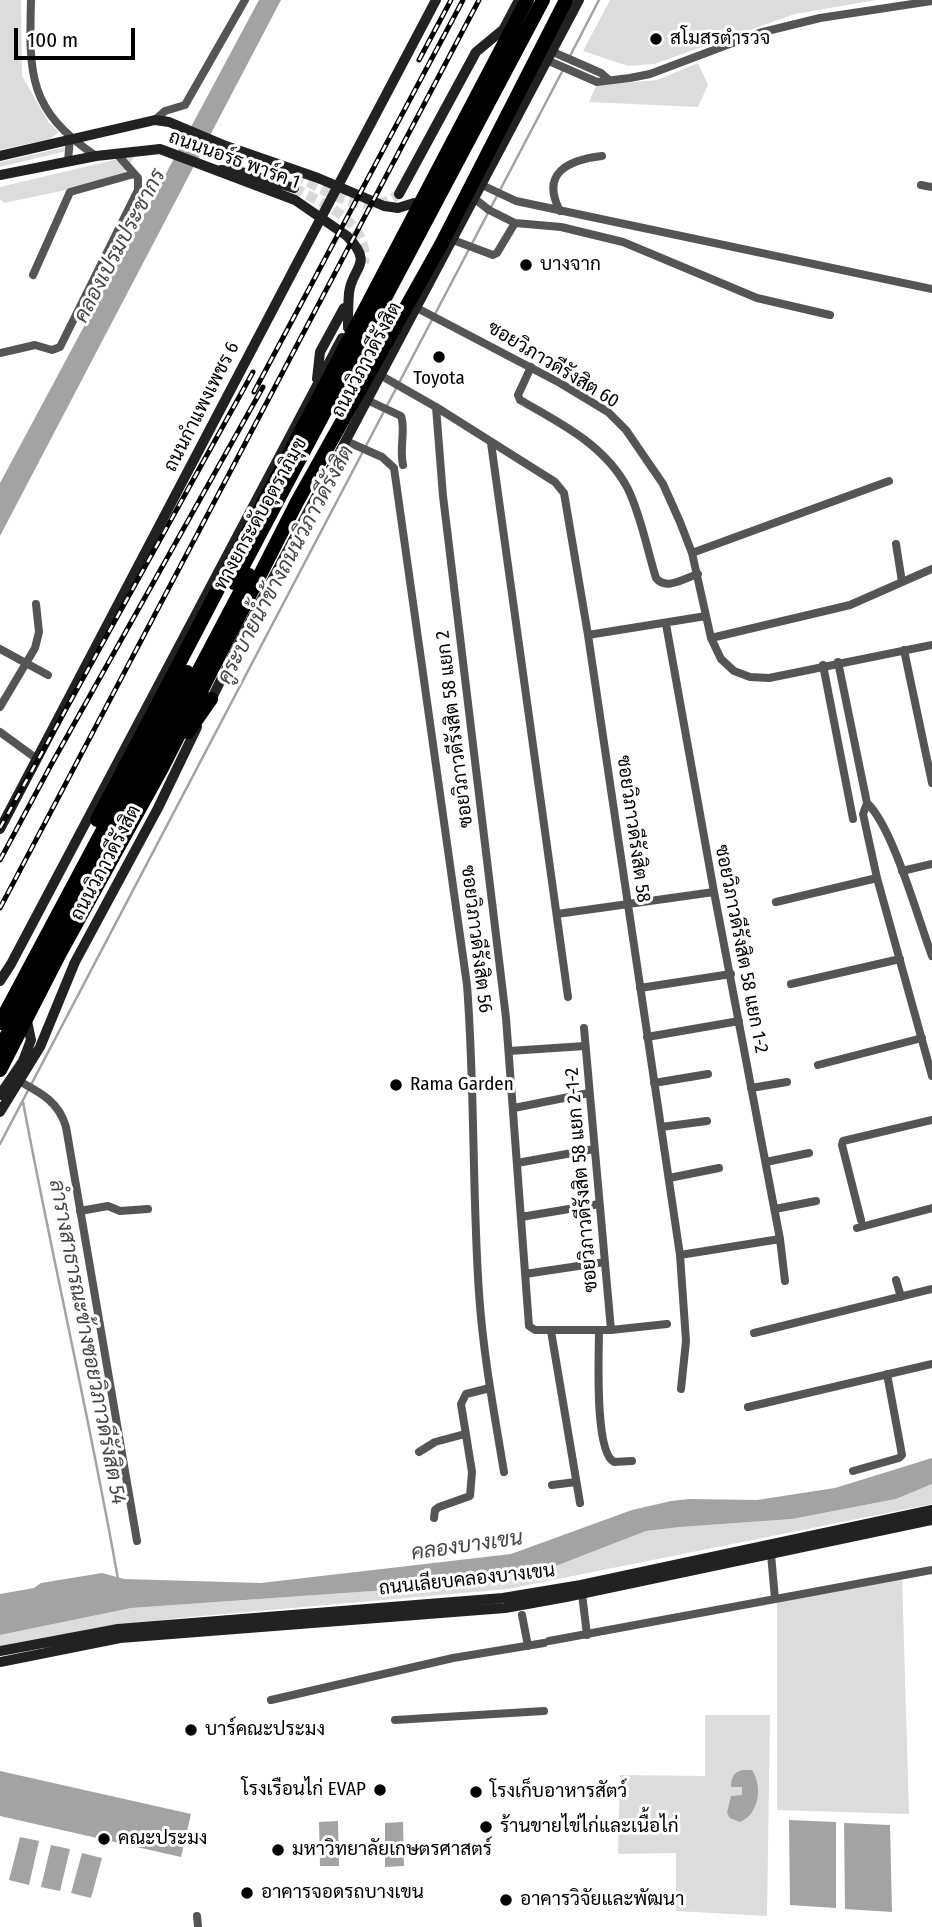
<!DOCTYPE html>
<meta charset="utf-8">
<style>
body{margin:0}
#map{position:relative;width:932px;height:1927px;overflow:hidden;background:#fff;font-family:"Fira Sans Condensed",sans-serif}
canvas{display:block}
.scale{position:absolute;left:14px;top:28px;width:121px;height:32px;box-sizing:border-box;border:4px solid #000;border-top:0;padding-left:9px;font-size:21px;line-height:24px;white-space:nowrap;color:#000;-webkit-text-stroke:5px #fff;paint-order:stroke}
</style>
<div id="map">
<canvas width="932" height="1927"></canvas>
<div class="scale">100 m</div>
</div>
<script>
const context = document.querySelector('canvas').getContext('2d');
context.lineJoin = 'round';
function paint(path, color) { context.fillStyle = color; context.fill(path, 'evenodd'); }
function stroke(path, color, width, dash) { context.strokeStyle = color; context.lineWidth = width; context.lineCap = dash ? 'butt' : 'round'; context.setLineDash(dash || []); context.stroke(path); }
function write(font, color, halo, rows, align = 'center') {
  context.font = font + ' "Fira Sans Condensed",Sarabun,sans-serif'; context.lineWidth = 6; context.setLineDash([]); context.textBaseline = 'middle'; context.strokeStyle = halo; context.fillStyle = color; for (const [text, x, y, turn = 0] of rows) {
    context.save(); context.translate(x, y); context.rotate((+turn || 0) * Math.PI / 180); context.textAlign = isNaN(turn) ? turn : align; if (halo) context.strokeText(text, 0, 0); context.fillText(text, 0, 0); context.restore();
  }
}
paint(new Path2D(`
 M0 0H21L22 76 49 123 59 132 50 139 0 150Z
 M610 0H876L795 14 654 64 628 66 583 51Z
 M698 63 708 85 698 107 589 102 596 86 657 80Z
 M66 147V151L0 167V162Z
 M135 155 124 174 66 190 4 203 0 199V187Z
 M932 1484V1504L508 1589 179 1618 99 1629 0 1648V1635L131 1608 387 1590 475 1577 506 1576 548 1569 646 1531 680 1527 792 1519 896 1499Z
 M902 1576 909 1814 777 1810V1599Z
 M705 1715H770L767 1916 676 1911V1853L618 1854 620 1775 705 1776Z`), '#dcdcdc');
paint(new Path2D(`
 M259 0H281L0 536V483Z
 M932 1458V1484L896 1499 792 1519 680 1527 646 1531 548 1569 506 1576 475 1577 387 1590 131 1608 0 1635V1594L34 1588 41 1583 102 1573 124 1579 261 1583 511 1554 632 1510 671 1501 689 1499 757 1500 835 1488Z
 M743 1770H752C763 1787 759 1814 740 1822L730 1818 727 1813 731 1796 742 1795V1787H731C731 1777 734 1772 743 1770Z
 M0 1771 191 1814 181 1857 0 1816Z
 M789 1820 836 1822V1908L790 1905Z
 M338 1821 339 1866H320L319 1822Z
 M403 1822 404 1866 385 1867V1823Z
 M844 1823 890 1825 892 1912 845 1909Z
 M20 1837 39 1841 29 1885 9 1880Z
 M51 1845 70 1849 60 1891 41 1887Z
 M82 1853 102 1858 91 1898 71 1893Z`), '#a3a3a3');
stroke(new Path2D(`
 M570 56 599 0
 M23 1102C53 1262 90 1420 118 1579
 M0 1144 564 68`), '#a3a3a3', 2.5);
stroke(new Path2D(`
 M295 175C328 191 365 220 399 194
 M294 188C324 204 370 222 364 263`), '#d9d9d9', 10, [10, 5]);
stroke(new Path2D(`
 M31 0C29 75 28 110 96 156
 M553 52 601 73 608 79
 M549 61 597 82 630 78 650 74 759 33 820 18 932 1
 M155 120 165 111 185 105 245 0
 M68 161 70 138
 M482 185 516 201 932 289
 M921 185 932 187
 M475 199 489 210 515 223 561 227 623 242 757 298 830 315
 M560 211C540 173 568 160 602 156
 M453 240 493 255 497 253 515 223
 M33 275 70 192 134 174
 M417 308 560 383 608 412 626 430 663 484 680 522 692 553 711 638 721 659 734 671 750 677 769 678 932 645
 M0 353 35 345 52 350 60 347 138 190V178L116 153
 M531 367 518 395 520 400C561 423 606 446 628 489 641 516 647 549 656 578 666 591 685 578 698 574
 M380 375 436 407 555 482 564 493 588 635 680 1255 686 1341 681 1389
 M367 400 401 416C406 429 399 448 403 465
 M436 407 443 496 506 1018 529 1326 535 1330H611L667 1324
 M346 441 382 457 394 468 467 985C475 1088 472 1191 479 1293 483 1353 494 1412 504 1472
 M491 443 568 997
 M896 544 902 582
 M692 553 889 481
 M666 624 714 892 780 1239 785 1281
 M588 635 706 616
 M711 638 850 605 932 569
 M0 649 48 675
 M904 650 932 783
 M838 662 867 803 863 814 877 878 932 1076
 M823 665 853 819
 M0 707 35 648 39 632 36 604
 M0 732 37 759
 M867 803C893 827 918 919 932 956
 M902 871 932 864
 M776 902 877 878
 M557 914 714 892
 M791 984 900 959
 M640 988 731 974
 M584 1028 611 1330
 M647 1037 739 1021
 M509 1051 585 1046
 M818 1065 922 1038
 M19 1081C41 1093 59 1102 66 1127L137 1541
 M654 1083 708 1074
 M751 1088 787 1082
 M514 1108 589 1093
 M661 1127 707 1121
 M766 1162 809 1153
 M517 1163 594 1149
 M669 1178 719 1168
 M775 1209 816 1201
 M80 1211 108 1206 120 1211 148 1209
 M521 1217 599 1204
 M861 1220 842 1145 843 1141 932 1120
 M857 1228 932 1208
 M680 1255 780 1239
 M525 1274 605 1262
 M896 1280 901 1297
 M551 1331 580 1503
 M599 1331C599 1354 594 1451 614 1462L632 1461
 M754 1333 932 1289
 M748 1407 932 1364
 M419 1452 435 1442 465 1434
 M853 1471 899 1458 902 1455 887 1374
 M552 1485 576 1482
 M434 1518 435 1510 439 1507 470 1496 472 1472 461 1404 466 1394 490 1388
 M771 1554 775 1599
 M582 1594 587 1635
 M522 1615 528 1646
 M549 1641 932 1570
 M271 1700 453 1658 544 1643
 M395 1720 544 1711
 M197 1916 198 1926`), '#555', 8);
stroke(new Path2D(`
 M502 32 519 0
 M0 156 155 120 169 122 226 146 318 178 384 206 398 208 414 203
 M221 170 238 171 294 188
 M0 175 96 156 160 149 295 200 347 236C375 265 352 266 349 293 348 305 348 317 348 328
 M399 194 476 52 505 28
 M317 379 320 352 344 308
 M209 704 246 629 579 0
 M0 829C145 553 290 276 436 0
 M0 981 11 964 342 338
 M0 1095 23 1061 31 1040 27 1021 22 1018
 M0 1112 40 1047 75 962 158 808 197 727
 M0 1651 118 1629 503 1598 581 1585 932 1510
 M0 1662 120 1638 505 1608 566 1597 932 1520`), '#222', 10);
stroke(new Path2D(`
 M234 583 543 0
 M188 732 211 699
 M97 820 527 0
 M0 1023 187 672
 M0 1048 249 575
 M0 1070 60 953 162 768 297 502 442 243 566 0`), '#000', 14);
const rail = new Path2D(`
 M419 60 451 0
 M254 392 463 0
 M0 828 253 372
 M0 860 51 765 263 387
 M0 908 479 0`);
stroke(rail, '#000', 5);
stroke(rail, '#fff', 2.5, [8]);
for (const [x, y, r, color] of [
 [656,39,7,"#000"],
 [526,265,7,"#000"],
 [439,357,7,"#000"],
 [396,1085,7,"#000"],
 [191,1730,7,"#000"],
 [380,1790,7,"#000"],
 [476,1792,7,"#000"],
 [486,1827,7,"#000"],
 [104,1839,7,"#000"],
 [278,1850,7,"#000"],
 [247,1893,7,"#000"],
 [506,1900,7,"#000"]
]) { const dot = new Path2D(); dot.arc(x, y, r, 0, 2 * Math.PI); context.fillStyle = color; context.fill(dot); stroke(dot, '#fff', 2.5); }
write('19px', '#000', '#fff', [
 ["สโมสรตำรวจ",670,39],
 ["บางจาก",540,265],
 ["Toyota",439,379,"center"],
 ["Rama Garden",410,1085],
 ["บาร์คณะประมง",205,1730],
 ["โรงเรือนไก่ EVAP",366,1790,"right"],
 ["โรงเก็บอาหารสัตว์",490,1792],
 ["ร้านขายไข่ไก่และเนื้อไก่",500,1827],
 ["คณะประมง",118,1839],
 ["มหาวิทยาลัยเกษตรศาสตร์",292,1850],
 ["อาคารจอดรถบางเขน",261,1893],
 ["อาคารวิจัยและพัฒนา",520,1900]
], 'left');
write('19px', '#000', '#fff', [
 ["ถนนนอร์ธ พาร์ค 1",234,160,20],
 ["ถนนวิภาวดีรังสิต",367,360,-62],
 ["ซอยวิภาวดีรังสิต 60",553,365,31],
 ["ถนนกำแพงเพชร 6",202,407,-63],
 ["ทางยกระดับอุตราภิมุข",261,514,-61],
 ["ซอยวิภาวดีรังสิต 58 แยก 2",455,729,-97],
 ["ซอยวิภาวดีรังสิต 58",633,829,82],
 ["ถนนวิภาวดีรังสิต",106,863,-62],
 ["ซอยวิภาวดีรังสิต 56",476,939,83],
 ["ซอยวิภาวดีรังสิต 58 แยก 1-2",741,949,79],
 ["ซอยวิภาวดีรังสิต 58 แยก 2-1-2",582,1180,-95],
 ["ถนนเลียบคลองบางเขน",467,1580,-6]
]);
write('italic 21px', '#444', '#fff', [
 ["คลองเปรมประชากร",120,246,-62],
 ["คูระบายน้ำข้างถนนวิภาวดีรังสิต",286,565,-62],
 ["ลำรางสาธารณะข้างซอยวิภาวดีรังสิต 54",87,1342,79],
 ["คลองบางเขน",467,1546,-8]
]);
</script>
